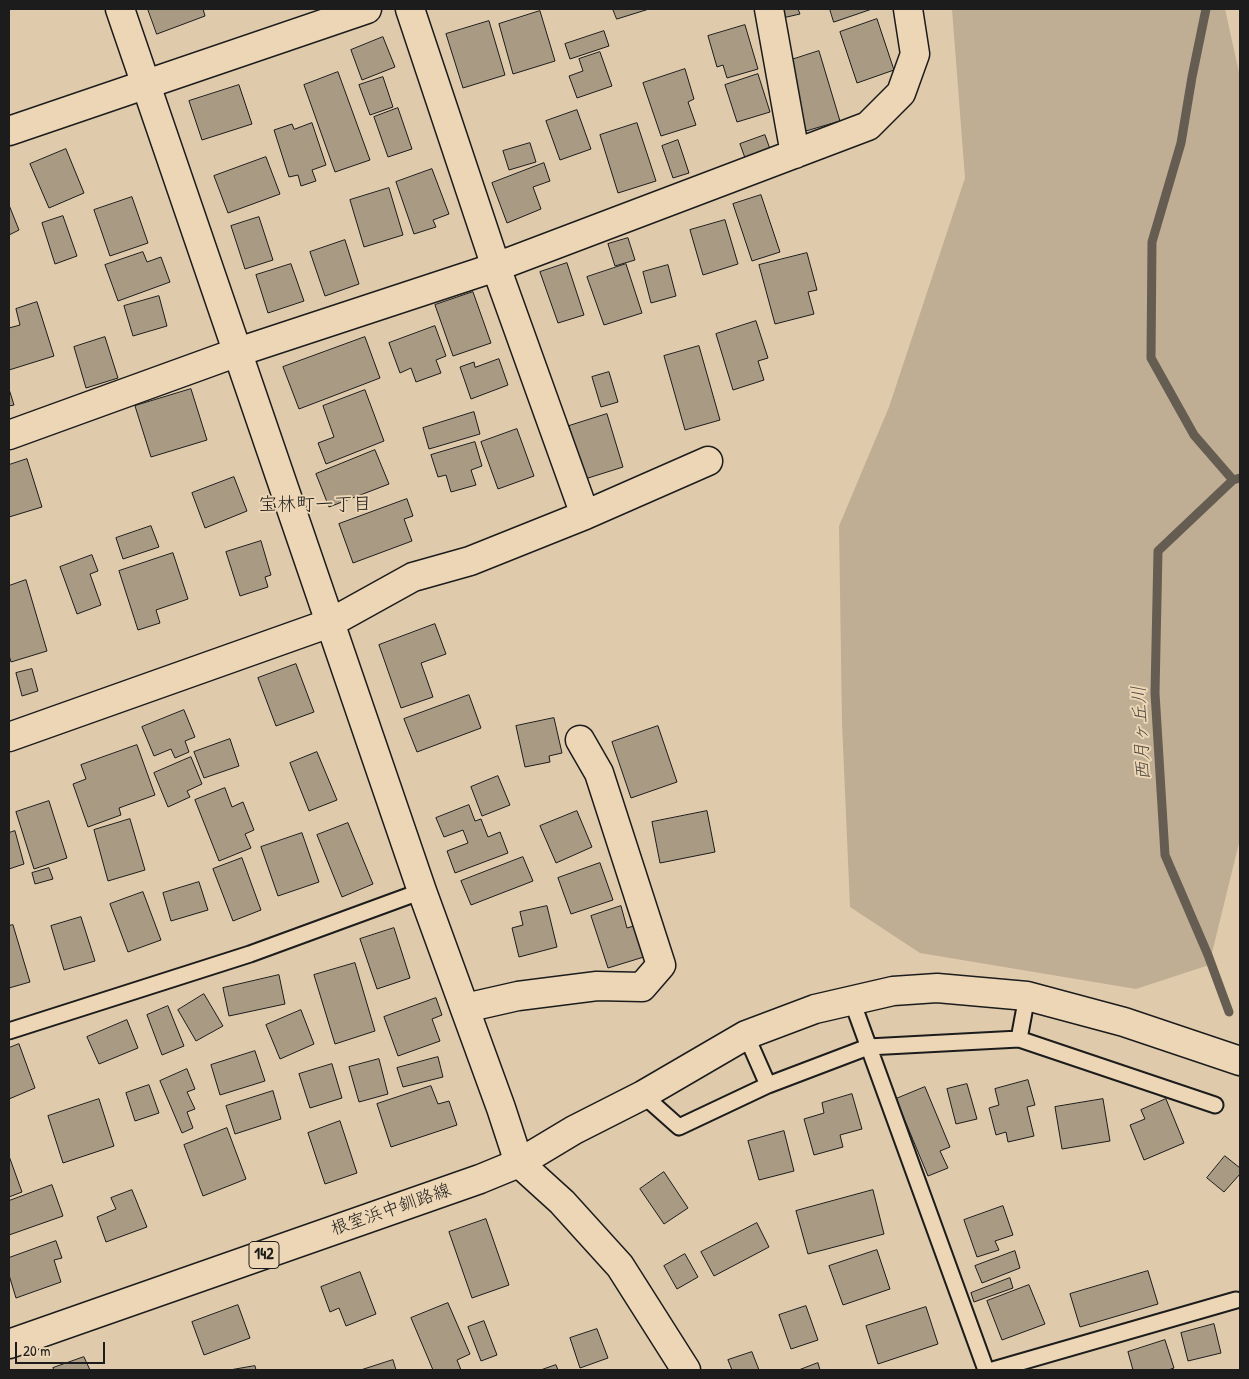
<!DOCTYPE html>
<meta charset="utf-8">
<style>
body{margin:0}
#map{position:relative;width:1249px;height:1379px;overflow:hidden;background:#dfcbac;font-family:"Patrick Hand",sans-serif}
canvas{display:block}
.frame{position:absolute;inset:0;border:10px solid #1c1c1c;pointer-events:none}
.scale{position:absolute;left:15px;top:1342px;width:90px;height:22px;box-sizing:border-box;border:2px solid #1c1c1c;border-top:0;padding-left:6px;font-size:15px;line-height:18px;white-space:nowrap;color:#1c1c1c;-webkit-text-stroke:4px #ecd6b5;paint-order:stroke}
</style>
<div id="map">
<canvas width="1249" height="1379"></canvas>
<div class="frame"></div>
<div class="scale">20 m</div>
</div>
<script>
const context = document.querySelector('canvas').getContext('2d');
context.lineJoin = 'round';
function paint(path, color) { context.fillStyle = color; context.fill(path, 'evenodd'); }
function stroke(path, color, width, dash) { context.strokeStyle = color; context.lineWidth = width; context.lineCap = dash ? 'butt' : 'round'; context.setLineDash(dash || []); context.stroke(path); }
function write(font, color, halo, rows, align = 'center') {
  context.font = font + ' "Patrick Hand","Klee One",sans-serif'; context.lineWidth = 4; context.setLineDash([]); context.textBaseline = 'middle'; context.strokeStyle = halo; context.fillStyle = color; for (const [text, x, y, turn = 0] of rows) {
    context.save(); context.translate(x, y); context.rotate((+turn || 0) * Math.PI / 180); context.textAlign = isNaN(turn) ? turn : align; if (halo) context.strokeText(text, 0, 0); context.fillText(text, 0, 0); context.restore();
  }
}
paint(new Path2D(`
 M952 9H1225L1240 77V839L1209 965 1136 989 920 953 850 907 842 723 839 526 889 407 965 178Z`), '#bfae94');
stroke(new Path2D(`
 M1206 9 1192 77 1181 143 1152 242 1151 358 1194 435 1233 480
 M1229 1012 1208 955 1165 855 1155 693 1158 551 1233 480 1240 478`), '#655d51', 9);
const building = new Path2D(`
 M148 9H203L205 16 157 34Z
 M613 9H649L617 19Z
 M775 9H798L800 14 778 19Z
 M830 9H872L834 22Z
 M540 11 555 61 513 74 499 24Z
 M877 19 894 70 857 83 840 32Z
 M489 21 505 75 463 88 446 34Z
 M745 25 758 69 727 78 723 65 717 67 708 36Z
 M604 31 609 46 570 59 565 44Z
 M383 37 395 67 362 80 351 50Z
 M819 51 840 121 806 131 785 62Z
 M600 52 612 86 577 98 569 76 583 71 579 59Z
 M685 69 694 99 688 102 696 125 661 136 643 83Z
 M338 72 370 160 335 172 304 85Z
 M758 74 770 112 737 122 725 85Z
 M383 77 393 107 370 115 359 85Z
 M239 85 252 124 202 140 189 101Z
 M398 108 412 149 388 157 374 117Z
 M577 110 591 149 560 160 546 121Z
 M312 123 326 165 312 170 316 181 301 186 298 175 289 177 274 130 292 124 294 129Z
 M637 123 656 181 618 193 600 135Z
 M765 135 770 149 745 158 740 144Z
 M678 140 689 173 673 178 662 146Z
 M530 143 536 162 509 170 503 151Z
 M66 149 84 193 49 208 30 164Z
 M266 157 280 194 228 213 214 176Z
 M544 163 550 181 533 187 541 209 507 223 492 183Z
 M432 169 449 214 433 220 436 227 414 234 396 182Z
 M389 188 403 235 364 247 350 200Z
 M761 195 780 252 752 261 733 204Z
 M132 197 148 243 110 256 94 210Z
 M9 205 19 230 9 235Z
 M63 216 77 256 55 264 42 223Z
 M259 217 273 260 245 269 231 226Z
 M725 220 738 264 703 275 690 230Z
 M628 238 635 260 615 266 608 244Z
 M345 240 359 284 325 296 310 252Z
 M143 252 147 262 161 257 170 282 118 301 105 265Z
 M807 253 817 290 808 292 814 314 775 324 759 265Z
 M567 263 584 315 558 323 540 272Z
 M291 264 304 301 268 313 256 275Z
 M626 264 642 313 604 325 587 277Z
 M668 265 676 296 651 303 643 272Z
 M473 292 491 343 453 356 435 305Z
 M159 296 167 326 133 336 124 306Z
 M37 302 54 356 9 370V328L20 325 16 309Z
 M756 321 768 358 758 361 764 380 733 390 716 334Z
 M435 326 446 356 436 360 441 373 416 382 411 368 400 373 389 343Z
 M105 337 118 378 86 388 74 347Z
 M365 337 380 378 299 409 283 367Z
 M699 346 720 420 685 430 664 356Z
 M499 359 508 385 471 399 460 367 474 362 475 367Z
 M609 372 618 402 601 407 592 377Z
 M9 389 14 405 9 406Z
 M191 389 207 440 151 457 135 406Z
 M365 390 384 441 326 464 318 443 334 437 323 406Z
 M474 412 480 434 429 449 423 428Z
 M607 414 623 467 585 479 569 426Z
 M517 429 534 476 498 489 481 442Z
 M475 442 482 466 471 470 476 485 451 492 446 475 438 477 431 455Z
 M375 450 389 484 329 507 316 474Z
 M27 459 42 507 9 517V465Z
 M234 477 247 511 205 528 192 493Z
 M407 499 413 516 404 519 412 541 353 563 339 524Z
 M151 526 159 547 123 559 116 538Z
 M261 541 271 575 265 577 268 587 240 596 226 552Z
 M173 553 188 599 156 610 160 623 138 630 119 571Z
 M92 555 98 571 90 574 101 605 77 614 60 567Z
 M26 580 47 651 11 662 9 655V586Z
 M435 624 446 654 421 663 433 697 401 708 379 645Z
 M296 664 314 712 276 726 258 678Z
 M32 669 38 691 22 696 16 673Z
 M469 695 481 728 417 752 404 719Z
 M184 710 195 737 185 741 189 752 175 758 171 749 154 756 142 727Z
 M554 718 562 753 549 756 550 762 525 767 516 726Z
 M658 726 677 782 631 798 612 742Z
 M230 739 239 766 204 778 194 752Z
 M137 745 155 795 119 808 121 815 88 827 73 784 86 779 81 765Z
 M317 752 337 800 309 811 290 763Z
 M191 757 202 784 187 791 190 797 168 807 154 773Z
 M498 776 510 805 482 816 471 787Z
 M225 788 232 807 243 802 254 830 245 834 251 848 219 861 195 800Z
 M49 801 67 858 34 869 16 812Z
 M469 805 475 821 481 819 488 837 500 832 508 853 455 873 447 851 468 843 463 830 444 837 436 818Z
 M577 811 592 847 556 863 540 826Z
 M707 811 715 852 660 863 652 822Z
 M130 819 145 870 108 881 94 830Z
 M348 823 373 884 342 897 317 835Z
 M15 831 24 864 9 869V833Z
 M302 833 319 882 278 896 261 847Z
 M523 857 533 881 471 905 461 881Z
 M242 858 261 910 233 921 213 869Z
 M600 863 613 900 571 914 558 878Z
 M49 868 53 879 35 884 32 873Z
 M199 882 208 910 171 921 163 893Z
 M143 892 161 940 128 952 110 904Z
 M547 906 557 947 519 957 512 928 523 925 520 912Z
 M621 906 627 928 637 925 647 956 608 968 591 916Z
 M81 917 95 961 64 970 51 926Z
 M13 925 30 982 9 988V926Z
 M394 928 410 978 377 989 360 939Z
 M355 963 375 1031 335 1044 314 975Z
 M279 975 285 1004 229 1016 223 988Z
 M204 994 223 1026 196 1041 178 1010Z
 M436 998 442 1015 432 1019 440 1041 398 1056 384 1017Z
 M168 1006 184 1046 162 1055 147 1015Z
 M301 1010 314 1044 280 1059 266 1025Z
 M127 1020 138 1048 99 1064 87 1037Z
 M19 1044 35 1088 9 1099V1048Z
 M255 1051 265 1081 220 1095 211 1065Z
 M438 1057 443 1077 403 1087 397 1068Z
 M379 1059 388 1094 359 1102 349 1067Z
 M332 1064 342 1098 310 1108 299 1074Z
 M187 1069 195 1089 187 1092 195 1109 187 1112 193 1128 182 1133 160 1081Z
 M1028 1080 1035 1105 1027 1107 1034 1136 1008 1142 1006 1132 996 1135 989 1108 999 1105 995 1089Z
 M967 1084 977 1119 956 1124 947 1089Z
 M149 1085 159 1113 135 1121 126 1093Z
 M431 1086 438 1104 449 1101 457 1125 391 1147 377 1104Z
 M925 1087 950 1147 940 1151 948 1168 928 1176 896 1099Z
 M273 1091 281 1119 235 1134 226 1106Z
 M852 1094 862 1129 840 1135 843 1147 814 1155 804 1119 824 1113 822 1103Z
 M99 1099 114 1146 63 1163 48 1116Z
 M1103 1099 1110 1141 1062 1149 1055 1107Z
 M1166 1099 1184 1143 1144 1160 1130 1125 1145 1119 1141 1110Z
 M340 1121 357 1173 325 1184 308 1133Z
 M227 1128 246 1179 203 1196 184 1145Z
 M784 1131 794 1171 759 1180 748 1141Z
 M9 1156 22 1192 9 1197Z
 M1225 1156 1240 1168V1174L1224 1192 1207 1178Z
 M664 1172 688 1208 664 1224 640 1189Z
 M52 1185 63 1216 9 1235V1201Z
 M132 1190 147 1227 106 1242 97 1217 116 1209 111 1198Z
 M873 1190 884 1234 808 1254 796 1211Z
 M1003 1206 1013 1235 995 1241 999 1250 977 1257 964 1220Z
 M486 1219 509 1285 472 1298 449 1232Z
 M757 1223 769 1247 714 1276 701 1252Z
 M56 1241 62 1258 54 1260 61 1282 16 1298 9 1275V1258Z
 M877 1250 890 1289 843 1305 829 1266Z
 M1015 1251 1020 1268 982 1283 975 1266Z
 M685 1254 698 1277 677 1289 664 1266Z
 M1148 1271 1158 1304 1080 1327 1070 1294Z
 M360 1272 376 1314 346 1326 339 1308 330 1312 321 1287Z
 M1010 1278 1013 1288 974 1302 971 1293Z
 M1029 1285 1045 1324 1002 1340 987 1301Z
 M448 1303 470 1354 457 1360 461 1370H433L411 1318Z
 M238 1305 250 1338 204 1355 192 1322Z
 M806 1306 818 1340 791 1349 779 1315Z
 M926 1307 938 1344 878 1364 866 1326Z
 M484 1321 497 1355 481 1361 468 1327Z
 M1214 1324 1221 1353 1188 1361 1181 1333Z
 M597 1329 608 1358 580 1368 570 1338Z
 M1165 1340 1174 1368 1168 1370H1133L1128 1352Z
 M752 1352 759 1370H732L728 1360Z
 M84 1357 90 1370H54L53 1368Z
 M393 1360 396 1370H361Z
 M818 1363 820 1370H799Z
 M556 1365 558 1370H541Z
 M255 1366 256 1370H230Z`);
paint(building, '#a99a83');
stroke(building, '#1c1c1c', 1);
const lane = new Path2D(`
 M852 1001 986 1370
 M9 1031 250 954 422 891
 M746 1035 768 1085
 M1019 1039 1027 996
 M643 1095 679 1127 768 1085 868 1047 1019 1039 1215 1105
 M993 1370 1236 1300`);
const street = new Path2D(`
 M410 9 496 267 585 515
 M769 9 795 154
 M9 131 367 9
 M9 435 238 352 496 267 868 126 901 93 915 54 908 9
 M9 737 330 623 413 577 470 561 585 515 708 461
 M465 1008 518 996 597 986 642 987 661 965 599 773 580 740`);
const secondary = new Path2D(`
 M120 9 422 891 501 1108 519 1163 574 1130 643 1095 746 1035 815 1009 893 991 937 988 1027 996 1124 1022 1240 1061`);
const primary = new Path2D(`
 M9 1344 480 1179 519 1163 562 1202 620 1266 686 1370`);
stroke(lane, '#1c1c1c', 19);
stroke(street, '#1c1c1c', 31);
stroke(secondary, '#1c1c1c', 31);
stroke(primary, '#1c1c1c', 31);
stroke(lane, '#ecd6b5', 15);
stroke(street, '#ecd6b5', 28);
stroke(secondary, '#ecd6b5', 28);
stroke(primary, '#ecd6b5', 28);
for (const [x, y, w] of [
 [264,1255,30]
]) { const box = new Path2D(); box.roundRect(x - w / 2, y - 13.5, w, 27, 4); context.fillStyle = '#ecd6b5'; context.fill(box); stroke(box, '#1c1c1c', 1); }
write('bold 16px', '#1c1c1c', null, [
 ["142",264,1255]
]);
write('18px', '#1c1c1c', '#ecd6b5', [
 ["根室浜中釧路線",391,1210,-19]
]);
write('19px', '#1c1c1c', '#ecd6b5', [
 ["宝林町一丁目",315,505]
]);
write('italic 19px', '#4c473f', '#ecd6b5', [
 ["西月ヶ丘川",1142,733,-93]
]);
</script>
